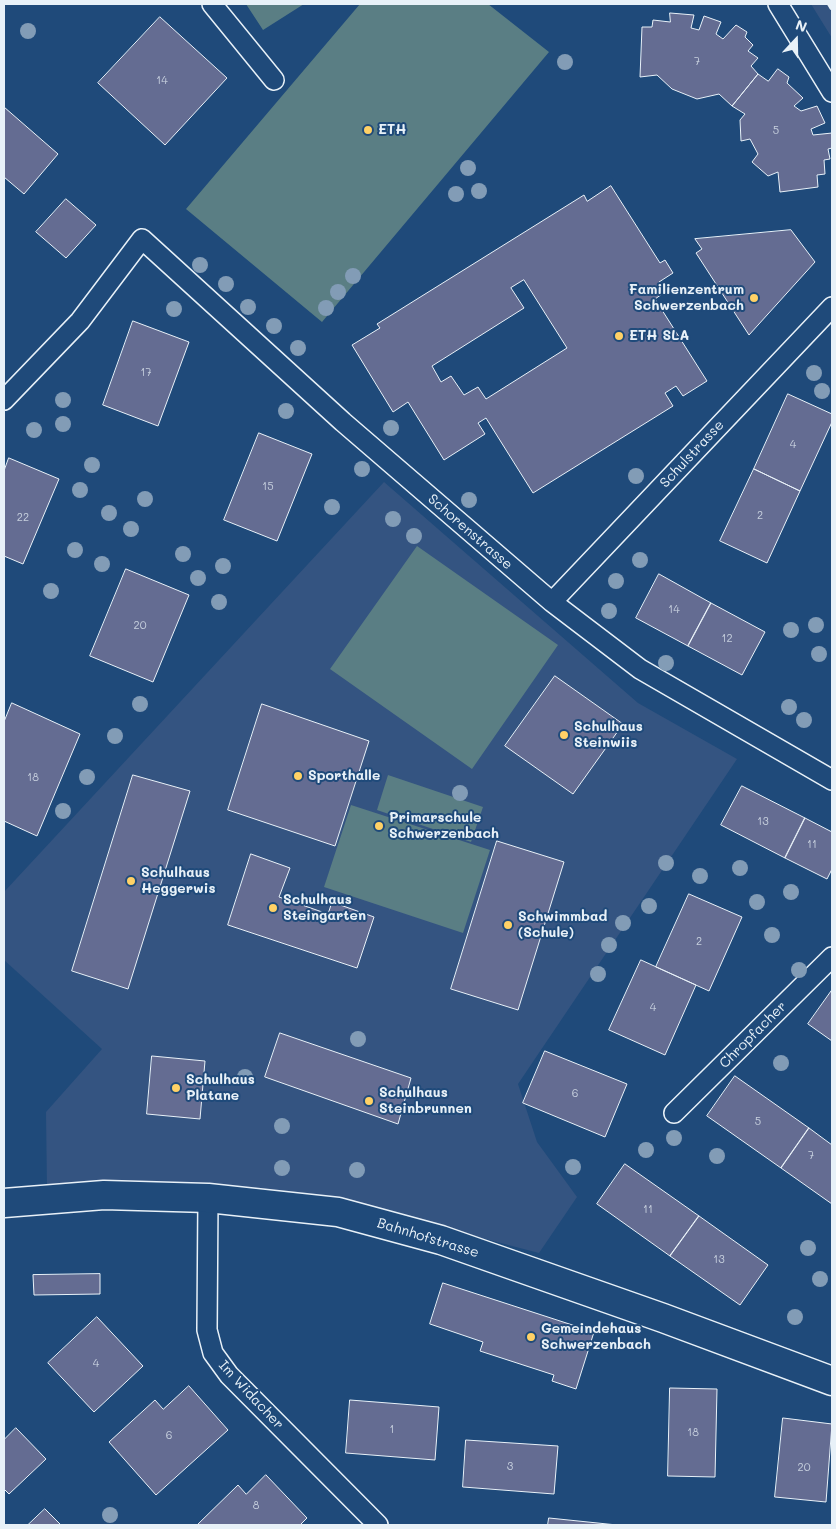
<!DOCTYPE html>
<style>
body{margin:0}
#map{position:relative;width:836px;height:1529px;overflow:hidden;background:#1f4a7a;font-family:Mali,sans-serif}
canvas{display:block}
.frame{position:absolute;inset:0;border:5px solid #e8f1f8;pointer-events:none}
.north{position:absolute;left:771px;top:15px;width:50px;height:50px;-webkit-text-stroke:4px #1f4a7a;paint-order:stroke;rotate:21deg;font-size:14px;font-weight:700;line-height:20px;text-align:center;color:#e8f1f8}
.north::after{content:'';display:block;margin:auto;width:18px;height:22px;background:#e8f1f8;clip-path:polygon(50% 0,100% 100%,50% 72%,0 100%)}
</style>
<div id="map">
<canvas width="836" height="1529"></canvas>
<div class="frame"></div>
<div class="north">N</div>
</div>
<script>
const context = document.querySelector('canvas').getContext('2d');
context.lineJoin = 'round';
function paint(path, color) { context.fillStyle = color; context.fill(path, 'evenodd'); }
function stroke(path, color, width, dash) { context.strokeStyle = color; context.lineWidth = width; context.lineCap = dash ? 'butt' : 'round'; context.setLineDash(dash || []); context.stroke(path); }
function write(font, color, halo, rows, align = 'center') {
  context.font = font + ' Mali,sans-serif'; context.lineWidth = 4; context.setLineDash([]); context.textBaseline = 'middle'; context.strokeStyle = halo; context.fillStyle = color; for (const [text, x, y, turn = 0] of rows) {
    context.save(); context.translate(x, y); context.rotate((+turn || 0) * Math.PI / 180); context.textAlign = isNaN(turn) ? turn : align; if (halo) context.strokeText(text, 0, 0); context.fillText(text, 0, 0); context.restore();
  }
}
paint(new Path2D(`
 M811 4H832V38Z
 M384 482 638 703 737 759 518 1084 537 1142 577 1197 539 1253 348 1203 47 1189 46 1112 102 1049 4 960V892Z`), '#345481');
paint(new Path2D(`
 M246 4H304L263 30Z
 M360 4H488L549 52 322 322 186 209Z
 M417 546 558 645 472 769 330 669Z
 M388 775 483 807 471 842 377 810Z
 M351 805 490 850 463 933 324 887Z`), '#5a7e84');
const building = new Path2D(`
 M670 13 694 15 691 28 699 30 704 16 721 22 716 34 723 39 736 25 747 32 745 37 753 45 748 51 758 58 751 66 758 74 732 106 719 94 697 99 672 89 657 75 640 77 642 27H652L653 20 670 22Z
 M160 17 227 78 165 145 98 83Z
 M778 69 789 77 787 83 803 98 794 106 801 111 817 106 825 123 811 129 813 135 832 133V148L828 149 830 159 824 160 825 174 817 175 818 187 780 192 778 172 768 176 752 162 758 154 750 139 741 141 740 120 745 114 732 106 758 74 768 81Z
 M4 107 58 154 24 194 4 177Z
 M611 186 660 263 665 260 673 273 659 282 665 292 655 299 707 381 683 396 676 386 665 393 673 406 533 493 486 418 478 423 485 434 444 460 408 402 393 412 352 345 380 328 377 324 584 195 587 201ZM524 280 567 348 486 399 478 387 464 395 451 376 441 382 432 366 524 308 511 288Z
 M66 199 96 225 66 258 36 232Z
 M791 230 815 262 749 335 696 253 702 249 695 239Z
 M133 321 189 342 158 426 103 405Z
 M788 394 832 414V422L800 491 754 469Z
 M259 433 312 454 277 541 224 520Z
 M9 458 59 479 23 564 4 556V471Z
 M754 469 800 491 767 563 720 541Z
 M126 569 189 595 153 682 90 656Z
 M659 574 711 603 688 646 636 618Z
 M711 603 765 632 742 675 688 646Z
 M555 676 623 724 573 794 505 746Z
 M12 703 80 734 37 836 4 821V722Z
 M262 704 369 741 335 846 228 810Z
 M133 775 190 791 128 989 72 971Z
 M742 786 805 818 785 858 721 825Z
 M805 818 832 832V869L827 879 785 858Z
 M497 841 564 862 518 1010 451 989Z
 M251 854 290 868 279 897 328 914 332 902 374 917 357 968 228 925Z
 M689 894 742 917 709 991 656 967Z
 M641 960 696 985 665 1055 609 1030Z
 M832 990V1041L808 1024Z
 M280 1033 411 1078 398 1124 265 1077Z
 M545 1051 627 1084 605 1137 523 1103Z
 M152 1056 205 1061 200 1119 147 1114Z
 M735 1076 809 1128 781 1168 707 1116Z
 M809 1128 832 1145V1204L781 1168Z
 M625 1164 699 1216 670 1256 597 1204Z
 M699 1216 768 1265 740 1305 670 1256Z
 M100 1274V1294L34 1295 33 1275Z
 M443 1283 594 1332 576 1389 552 1381 554 1375 480 1351 483 1342 430 1324Z
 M97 1317 143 1366 94 1412 48 1363Z
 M189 1386 228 1430 156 1495 109 1442 155 1400 163 1409Z
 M670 1388 717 1389 715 1477 668 1476Z
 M350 1400 439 1407 435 1460 346 1453Z
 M783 1418 832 1424 826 1502 775 1497Z
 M16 1428 46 1459 9 1494 4 1489V1440Z
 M466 1440 558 1446 554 1494 463 1487Z
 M266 1475 307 1518 300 1525H197L238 1485 246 1494Z
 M45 1509 61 1525H28Z
 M549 1518 617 1525H548Z`);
paint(building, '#646c92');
stroke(building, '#e8f1f8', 1);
const street = new Path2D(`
 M212 4 274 80
 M778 4 832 92
 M4 400 80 321 142 239 343 422 552 602 640 669 832 780
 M552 602 832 307
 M674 1113 832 957
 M208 1198 207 1330 213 1353 229 1375 378 1525`);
const secondary = new Path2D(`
 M4 1203 104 1195 208 1198 338 1212 441 1240 663 1318 832 1381`);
stroke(street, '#e8f1f8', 22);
stroke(secondary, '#e8f1f8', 31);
stroke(street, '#1f4a7a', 19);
stroke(secondary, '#1f4a7a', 28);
stroke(new Path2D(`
 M829 4 832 9`), '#e8f1f8', 4, [8, 4]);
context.fillStyle = '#829cb6';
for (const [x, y] of [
 [28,31],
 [565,62],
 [468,168],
 [479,191],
 [456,194],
 [200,265],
 [353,276],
 [226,284],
 [338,292],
 [248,307],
 [326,308],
 [174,309],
 [274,326],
 [298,348],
 [814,373],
 [822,391],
 [63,400],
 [286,411],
 [63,424],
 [391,428],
 [34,430],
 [92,465],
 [362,469],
 [636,476],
 [80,490],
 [145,499],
 [469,500],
 [332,507],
 [109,513],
 [393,519],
 [131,529],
 [414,536],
 [75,550],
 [183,554],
 [640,560],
 [102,564],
 [223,566],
 [198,578],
 [616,581],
 [51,591],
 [219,602],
 [609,611],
 [816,625],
 [791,630],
 [819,654],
 [666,663],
 [140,704],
 [789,707],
 [804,720],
 [115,736],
 [87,777],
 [460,793],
 [63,811],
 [666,863],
 [740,868],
 [700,876],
 [791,892],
 [757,902],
 [649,906],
 [623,923],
 [772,935],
 [609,945],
 [799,970],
 [598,974],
 [358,1039],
 [781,1063],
 [245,1077],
 [282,1126],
 [674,1138],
 [646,1150],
 [717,1156],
 [573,1167],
 [282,1168],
 [357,1170],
 [808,1248],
 [820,1279],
 [795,1317],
 [110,1515]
]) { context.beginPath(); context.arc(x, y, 8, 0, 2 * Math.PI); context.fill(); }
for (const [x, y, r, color] of [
 [368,130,5,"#ffd166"],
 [754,298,5,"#ffd166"],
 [619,336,5,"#ffd166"],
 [564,735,5,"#ffd166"],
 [298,776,5,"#ffd166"],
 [379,826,5,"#ffd166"],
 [131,881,5,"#ffd166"],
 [273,908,5,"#ffd166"],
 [508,925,5,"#ffd166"],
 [176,1088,5,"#ffd166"],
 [369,1101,5,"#ffd166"],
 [531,1337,5,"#ffd166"]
]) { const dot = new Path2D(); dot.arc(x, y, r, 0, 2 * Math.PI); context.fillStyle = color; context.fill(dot); stroke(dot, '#1f4a7a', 2); }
write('11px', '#c7d0de', null, [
 ["7",697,62],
 ["14",162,81],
 ["5",776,131],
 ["17",146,373],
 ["4",793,445],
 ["15",268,487],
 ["2",760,516],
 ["22",23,518],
 ["14",674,610],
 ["20",140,626],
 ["12",727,639],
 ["18",33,778],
 ["13",763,822],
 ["11",812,845],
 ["2",699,942],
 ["4",653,1008],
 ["6",575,1094],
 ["5",758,1122],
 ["7",811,1156],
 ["11",648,1210],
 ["13",719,1260],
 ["4",96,1364],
 ["1",392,1430],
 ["18",693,1433],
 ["6",169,1436],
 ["3",510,1467],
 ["20",804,1468],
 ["8",256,1506]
]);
write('bold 14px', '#e8f1f8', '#1f4a7a', [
 ["ETH",378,130],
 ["Familienzentrum",744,290,"right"],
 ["Schwerzenbach",744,306,"right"],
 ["ETH SLA",629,336],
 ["Schulhaus",574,727],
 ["Steinwiis",574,743],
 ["Sporthalle",308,776],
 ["Primarschule",389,818],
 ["Schwerzenbach",389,834],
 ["Schulhaus",141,873],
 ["Heggerwis",141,889],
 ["Schulhaus",283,900],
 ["Steingarten",283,916],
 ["Schwimmbad",518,917],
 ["(Schule)",518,933],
 ["Schulhaus",186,1080],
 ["Platane",186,1096],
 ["Schulhaus",379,1093],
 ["Steinbrunnen",379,1109],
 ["Gemeindehaus",541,1329],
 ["Schwerzenbach",541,1345]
], 'left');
write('14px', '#e8f1f8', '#1f4a7a', [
 ["Schulstrasse",692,454,-47],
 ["Schorenstrasse",470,532,41],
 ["Chropfacher",753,1035,-45],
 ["Bahnhofstrasse",428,1238,17],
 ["Im Widacher",251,1395,47]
]);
</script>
